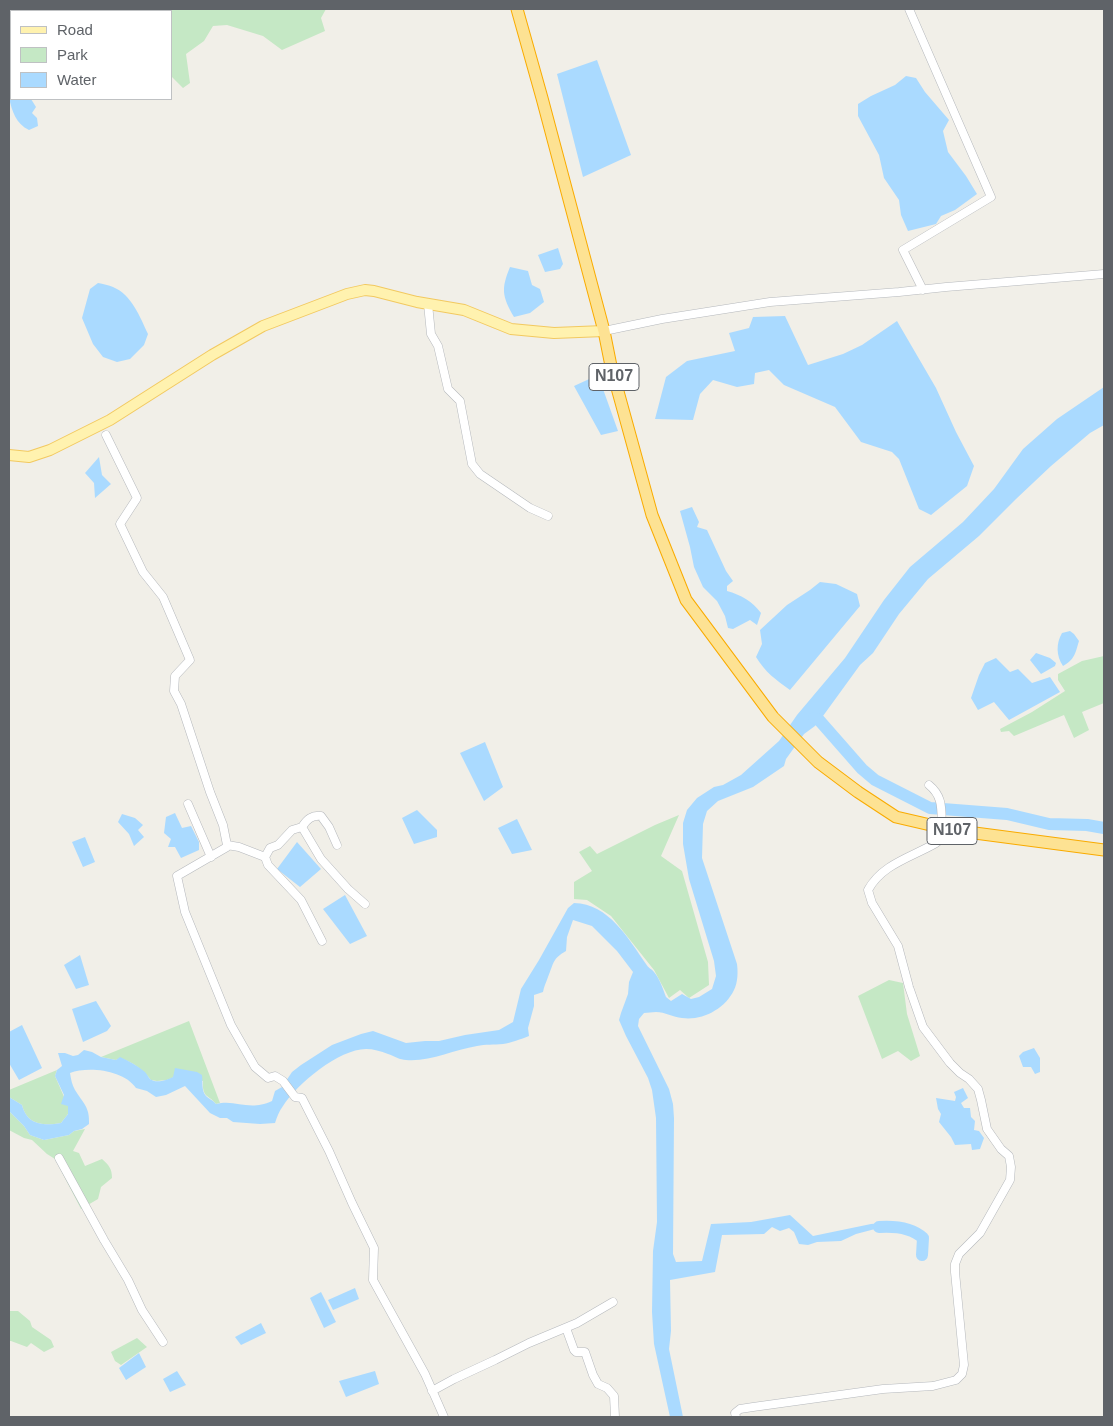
<!DOCTYPE html>
<style>
body{margin:0}
#map{position:relative;width:1113px;height:1426px;overflow:hidden;background:#f1efe8;font-family:Helvetica,sans-serif}
canvas{display:block}
.frame{position:absolute;inset:0;border:10px solid #5f6368;pointer-events:none}
.legend{position:absolute;left:10px;top:10px;width:162px;height:90px;box-sizing:border-box;background:#fff;border:1px solid #bfc1c3;margin:0;padding:6px 9px;list-style:none;font-size:15px;color:#5f6368}
.legend li{display:flex;align-items:center;gap:10px;height:25px}
.legend b{width:25px;border:1px solid #bfc1c3}
</style>
<div id="map">
<canvas width="1113" height="1426"></canvas>
<div class="frame"></div>
<ul class="legend">
<li><b style="height:6px;background:#fff2af"></b>Road</li>
<li><b style="height:14px;background:#c5e8c5"></b>Park</li>
<li><b style="height:14px;background:#aadaff"></b>Water</li>
</ul>
</div>
<script>
const context = document.querySelector('canvas').getContext('2d');
context.lineJoin = 'round';
function paint(path, color) { context.fillStyle = color; context.fill(path, 'evenodd'); }
function stroke(path, color, width, dash) { context.strokeStyle = color; context.lineWidth = width; context.lineCap = dash ? 'butt' : 'round'; context.setLineDash(dash || []); context.stroke(path); }
function write(font, color, halo, rows, align = 'center') {
  context.font = font + ' Helvetica,sans-serif'; context.lineWidth = 4; context.setLineDash([]); context.textBaseline = 'middle'; context.strokeStyle = halo; context.fillStyle = color; for (const [text, x, y, turn = 0] of rows) {
    context.save(); context.translate(x, y); context.rotate((+turn || 0) * Math.PI / 180); context.textAlign = isNaN(turn) ? turn : align; if (halo) context.strokeText(text, 0, 0); context.fillText(text, 0, 0); context.restore();
  }
}
paint(new Path2D(`
 M105 9H326L321 18 325 31 282 50 263 36 227 25 213 26 204 41 186 54 190 83 183 88 171 76V11H104Z
 M1104 656V703L1082 712 1089 730 1074 738 1064 715 1014 736 1009 731 1001 732 1000 729 1032 712 1065 691 1058 680V674L1082 661Z
 M679 815 661 856 682 871 708 962 709 985 689 998 680 990 669 998 654 970 611 916 587 900 574 899V882L592 871 579 852 590 846 597 854 655 825Z
 M889 980 903 983 907 1014 920 1056 911 1061 898 1051 882 1059 858 996Z
 M189 1021 220 1103 216 1104C208 1094 202 1098 203 1081L174 1077 167 1080 157 1081 151 1080C143 1070 133 1062 120 1058L116 1060 101 1057Z
 M57 1070 55 1076 68 1106V1114L61 1123C43 1126 27 1125 22 1105L9 1097V1090Z
 M9 1111 24 1126 30 1135 44 1140 69 1135 74 1131 85 1129 73 1151 79 1153 85 1166 102 1159C109 1165 112 1169 112 1178L101 1187 98 1199 81 1209 55 1159 47 1154 32 1140 24 1138 9 1130Z
 M9 1311H18L30 1321 32 1327 51 1340 54 1347 44 1352 31 1343 27 1347 11 1341H9Z
 M137 1338 147 1347 121 1365 115 1361 111 1352Z`), '#c5e8c5');
paint(new Path2D(`
 M597 60 631 155 583 177 557 74Z
 M906 76 916 78 925 92 949 120 943 131 948 152 966 176 977 194 955 210 941 216 936 224 908 231 901 215 899 200 884 178 879 155 858 116V104L871 96 895 85Z
 M11 94V99H31L36 107 32 113 37 118 38 126 29 130C16 124 12 111 9 98Z
 M558 248 563 264 560 269 545 272 538 255Z
 M510 267 528 271 532 285 540 289 544 302 530 313 514 317C502 296 501 289 510 267Z
 M98 283C103 284 109 285 113 287 132 295 140 317 148 334L144 345 130 359 117 362 103 357 93 344 82 318 90 289Z
 M785 316 808 365 843 354 862 345 897 321 936 388 956 432 974 466 967 486 931 515 919 509 899 459 892 452 861 442 835 407 784 385 769 370 755 373 754 384 737 387 713 380 700 394 693 420 655 419 666 377 687 361 735 351 729 333 749 328 753 317Z
 M598 375 618 431 601 435 574 386Z
 M1104 387V425L1090 433 1051 466 1016 499 979 536 928 579 899 614 873 653 860 665 823 716 815 726 804 734 786 759 784 766 753 787 718 801 707 811 703 824 702 858 737 964C738 972 738 982 734 990 725 1009 702 1021 682 1018 673 1017 665 1012 656 1012 652 1012 648 1013 644 1013L639 1019 638 1026 669 1089 673 1104 674 1118 673 1254 676 1262 702 1261 711 1224 751 1222 790 1215 813 1236 871 1224 894 1222 895 1230 875 1229 856 1234 841 1241 817 1242 808 1245 799 1244 794 1232 789 1228 780 1231 772 1227 764 1234 722 1235 715 1272 670 1280 671 1331 669 1349 683 1417H670L654 1344 652 1312 653 1251 657 1222 656 1118 652 1090 648 1078 626 1036 619 1020 621 1013 628 994 629 982 633 972 617 951 592 926 573 920 567 937 566 951C552 959 554 963 548 977 546 983 544 986 543 992L534 995V1006L528 1028 529 1036C521 1039 511 1043 503 1044 494 1045 485 1044 477 1046 453 1050 430 1062 406 1060 400 1060 394 1056 388 1054 381 1051 373 1049 366 1049 339 1049 297 1084 283 1106 279 1111 277 1117 275 1123L260 1124 233 1122 227 1118H220L210 1113 185 1086 166 1095 156 1097 147 1091 136 1088C124 1070 88 1066 70 1073 71 1079 72 1085 75 1090 83 1103 90 1107 89 1124L82 1129 74 1131 69 1135 44 1140 30 1135 24 1126 9 1111V1097L22 1105C27 1125 43 1126 61 1123L68 1114V1106L61 1104 64 1095 55 1076 57 1070 62 1066 58 1053H65L73 1056 78 1055 84 1050 92 1052 101 1057 116 1060 120 1057C129 1061 138 1066 145 1072 147 1074 148 1077 150 1079 156 1084 167 1080 173 1077L175 1068 197 1072 202 1075C203 1082 201 1090 206 1096 209 1099 213 1100 216 1104 237 1099 248 1112 272 1101L275 1091 282 1087 292 1072 301 1065 332 1045 361 1034 373 1031 406 1043 425 1041H439L465 1035 499 1030 513 1022 521 989 539 960 568 908 574 903C609 904 628 938 646 964 648 968 652 969 654 972 660 979 663 989 666 997L671 1001 682 994 691 999 699 997 712 989 716 976 714 961 689 879 683 844V823L687 810 697 798 714 787 723 785 741 775 779 741 797 715 845 658 884 600 910 567 963 522 994 489 1023 449 1057 419Z
 M99 457 102 475 111 484 95 498 94 483 85 473Z
 M692 507 699 522 697 527 707 530 726 571 733 581 727 586V591C741 595 752 601 761 613L757 625 750 620 733 629 728 628 725 616 717 601 703 587 694 567 690 547 680 511Z
 M820 582 836 584 857 594 860 606 790 690C776 680 765 672 756 657L762 644 760 630 787 605 810 590Z
 M1070 631 1074 634 1079 641C1075 654 1075 659 1063 666 1056 656 1056 643 1062 633Z
 M1036 653 1050 658 1056 663 1055 666 1041 674 1030 660Z
 M996 658 1010 672 1018 669 1032 683 1050 677 1060 692 1009 720 994 702 978 710 971 698 979 675 985 663Z
 M485 742 503 787 484 801 460 753Z
 M417 810 437 830V837L414 844 402 818Z
 M175 813 182 828 191 826 199 842V850L181 858 175 847H168L171 839 164 833 166 817Z
 M122 814 135 818 143 825 138 830 144 837 134 846 129 834 118 822Z
 M517 819 532 850 512 854 498 828Z
 M85 837 95 862 83 867 72 842Z
 M297 842 321 869 300 887 277 869Z
 M345 895 367 936 350 944 323 909Z
 M80 955 89 985 76 989 64 965Z
 M96 1001 111 1026 107 1031 83 1042 72 1009Z
 M22 1025 42 1068 19 1080 9 1063V1032Z
 M1034 1048 1040 1058V1072L1035 1074 1031 1067H1023L1019 1056 1023 1052Z
 M963 1088 968 1098 961 1103 964 1108H970L971 1117 975 1121 974 1130 979 1131 984 1138 980 1149 972 1150 971 1144 955 1145 951 1137 939 1122 941 1114 938 1109 936 1098 955 1101 956 1097 954 1092Z
 M355 1288 359 1299 333 1310 328 1300Z
 M321 1292 336 1322 324 1328 310 1298Z
 M261 1323 266 1333 241 1345 235 1337Z
 M139 1353 146 1367 126 1380 119 1368Z
 M177 1371 186 1385 170 1392 163 1379Z
 M375 1371 379 1384 346 1397 339 1381Z`), '#aadaff');
stroke(new Path2D(`
 M814 718 819 720 862 769 875 780 930 808 1007 814 1049 824 1087 825 1104 828
 M879 1227C894 1226 911 1227 923 1238L922 1255`), '#aadaff', 12);
const minor = new Path2D(`
 M909 9 991 197 903 250 923 290
 M9 23H11
 M428 304 431 334 438 346 448 389 460 401 472 464 480 474 530 508 548 516
 M604 331 662 319 770 302 899 292 946 287 1104 274
 M106 435 137 498 120 524 143 572 163 597 190 660 175 676 174 691 181 704 210 792 223 825 227 845V847L177 876 185 912 231 1025 255 1067 268 1078 275 1076 283 1081 295 1097 302 1098 329 1151 352 1203 374 1248 373 1280 425 1374 444 1417
 M929 785C944 797 941 811 942 829
 M188 804 211 857
 M227 845 239 847 265 857 268 865 301 900 322 941
 M337 845 329 827 321 816C312 815 307 819 302 827L321 859 348 889 365 904
 M265 857 270 848 278 845 292 830 302 827
 M59 1158 104 1240 128 1280 142 1310 163 1342
 M566 1328 574 1350 576 1352H585L593 1375 598 1384 607 1388 614 1396 615 1417
 M432 1391 454 1379 495 1360 529 1343 577 1323 613 1302
 M736 1417 735 1413 740 1409 753 1407 883 1389 933 1386 956 1380 962 1374 964 1365 955 1272V1264L959 1254 980 1233 1010 1180 1011 1167 1009 1156 1001 1149 987 1129 981 1100 978 1089 969 1079 960 1073 950 1063 923 1027 909 987 898 946 872 903 868 890C882 864 912 857 936 843 941 839 947 835 952 830`);
const major = new Path2D(`
 M9 455 29 457 50 450 110 420 212 355 263 326 347 294 365 290 374 291 417 302 464 310 511 329 554 333 604 331`);
const highway = new Path2D(`
 M517 9 542 98 604 331 611 366 652 515 686 600 773 717 818 762 858 792 896 817 952 830 1104 850`);
stroke(minor, '#b5b8bc', 9);
stroke(major, '#f2c960', 12);
stroke(highway, '#f9ab00', 13);
stroke(minor, '#fff', 8);
stroke(major, '#fff2af', 10);
stroke(highway, '#fde293', 11);
for (const [x, y, w] of [
 [614,377,50],
 [952,831,50]
]) { const box = new Path2D(); box.roundRect(x - w / 2, y - 13.5, w, 27, 4); context.fillStyle = '#fff'; context.fill(box); stroke(box, '#5f6368', 1); }
write('bold 16px', '#5f6368', null, [
 ["N107",614,377],
 ["N107",952,831]
]);
</script>
